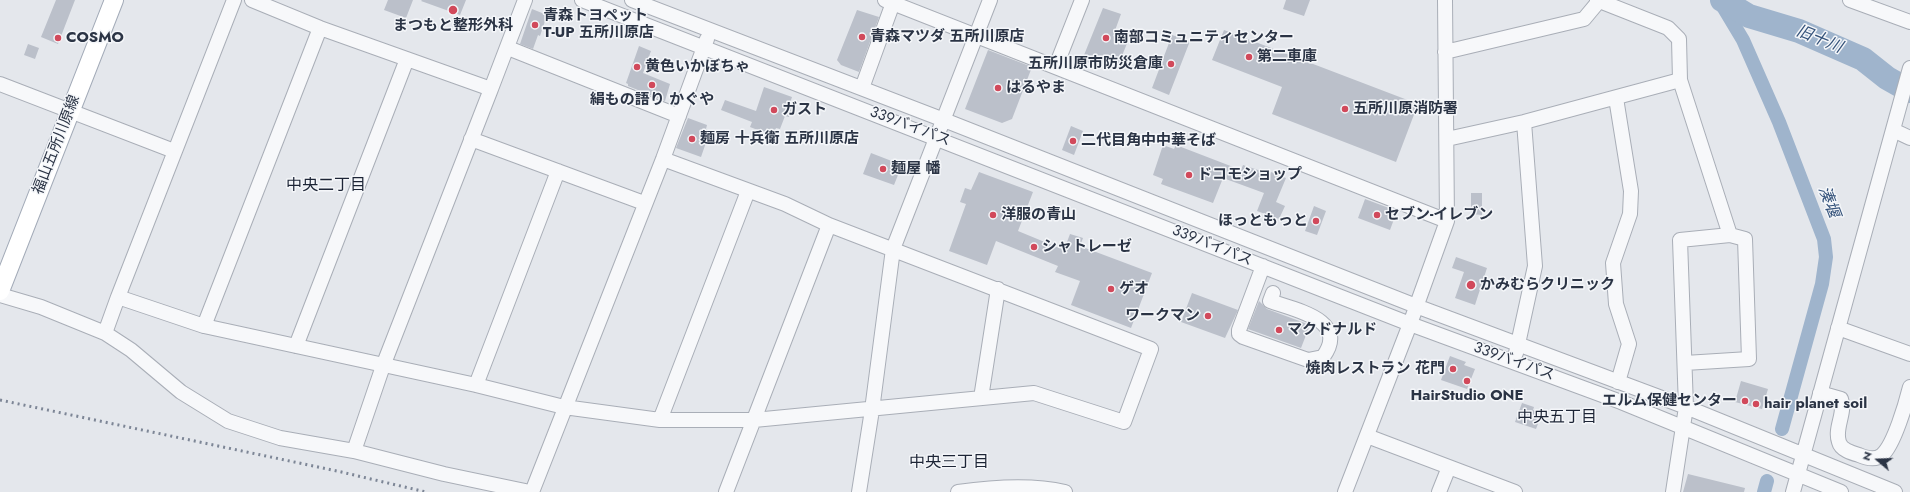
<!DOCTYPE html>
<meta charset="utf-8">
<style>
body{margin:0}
#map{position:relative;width:1910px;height:492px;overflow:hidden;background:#e4e7ec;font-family:Jost,sans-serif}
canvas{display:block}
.north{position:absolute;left:1858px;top:440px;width:40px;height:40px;-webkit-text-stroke:3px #f4f6f9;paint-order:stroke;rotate:289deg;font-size:11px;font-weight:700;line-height:16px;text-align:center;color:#2b3445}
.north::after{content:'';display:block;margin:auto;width:14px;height:18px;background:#2b3445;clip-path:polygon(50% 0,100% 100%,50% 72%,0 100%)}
</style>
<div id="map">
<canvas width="1910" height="492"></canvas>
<div class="north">N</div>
</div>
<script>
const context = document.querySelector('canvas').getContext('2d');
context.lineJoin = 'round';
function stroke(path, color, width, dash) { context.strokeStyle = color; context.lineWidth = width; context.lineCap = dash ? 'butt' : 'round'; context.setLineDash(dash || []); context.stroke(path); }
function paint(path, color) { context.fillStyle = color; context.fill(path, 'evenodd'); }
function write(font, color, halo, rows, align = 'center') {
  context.font = font + ' Jost,"Noto Sans JP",sans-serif'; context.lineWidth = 3; context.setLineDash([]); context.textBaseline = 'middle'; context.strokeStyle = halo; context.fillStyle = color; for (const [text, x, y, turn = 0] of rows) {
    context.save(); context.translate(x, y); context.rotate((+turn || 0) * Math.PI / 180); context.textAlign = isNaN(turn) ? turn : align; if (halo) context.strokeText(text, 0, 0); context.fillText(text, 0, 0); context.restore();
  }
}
stroke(new Path2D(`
 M1719 0 1743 40 1779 122 1824 239 1826 257 1822 284 1782 429
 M1764 492 1767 481`), '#9fb4cc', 14);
stroke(new Path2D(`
 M1722 0 1749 16 1799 31 1863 59 1887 78 1910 91`), '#9fb4cc', 24);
paint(new Path2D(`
 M56 0H75L58 44 41 37Z
 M388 0H413L406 18 384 10Z
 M422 0H466L460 15 421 1Z
 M1286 0H1310L1304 16 1283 9Z
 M1103 8 1121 14 1113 36 1128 41 1117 68 1100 63 1099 67 1082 60Z
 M532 9 547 15 540 36 538 35 533 49 520 44Z
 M857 10 879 17 859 72 841 65 837 60Z
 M1224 30 1418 104 1396 162 1272 114 1282 87 1212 60Z
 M1172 35 1190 41 1169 95 1152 88Z
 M28 44 39 48 35 59 24 55Z
 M639 46 651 51 643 73 670 84 665 101 628 86V84L626 83Z
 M988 50 1032 67 1012 119 1002 123 965 109Z
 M764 87 792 97 790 103 794 104 789 117 785 116 780 129 776 128 773 136 750 127 752 122 721 110 725 100 756 111Z
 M688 118 707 125 706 129 710 131 701 157 676 148Z
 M1071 126 1083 131 1074 155 1062 150Z
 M1163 145 1174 149 1176 145 1241 170 1243 165 1270 174 1271 172 1286 178 1276 202 1285 206 1279 219 1257 211 1264 193 1223 178 1213 203 1161 184 1163 179 1153 175Z
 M871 153 902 165 894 185 863 174Z
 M979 172 1033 192 1018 231 1064 250 1070 234 1083 238 1080 246 1152 273 1131 328 1071 305 1080 281 1055 272 1058 266 996 241 987 265 949 251 966 204 960 202 965 188 971 190Z
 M1471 193H1482V215L1471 214Z
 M1365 199 1397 211 1390 230 1358 218Z
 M1314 206 1326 211 1317 235 1305 231Z
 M1456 257 1487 268 1475 305 1455 298 1464 272 1452 268Z
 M1192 293 1238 310 1225 338 1181 322Z
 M1259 301 1267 309 1310 325 1301 348 1248 329Z
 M1450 356 1466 362 1464 365 1475 369 1467 389 1441 380Z
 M1741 381 1768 389 1762 409 1735 402Z
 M1522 403 1534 407 1533 410 1542 413 1536 429 1515 422Z
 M1688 474 1745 488 1744 492H1683Z`), '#bbc0ca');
const minor = new Path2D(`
 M234 0 118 297 204 326 476 385 564 407 660 420H754L1034 393 1124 422 1151 349 829 225 785 204 663 159
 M252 0 320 28 491 89 383 366 354 451
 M582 0 1410 324 1621 402 1841 492
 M632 0 944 120 1416 306 1686 407 1895 492
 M885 0 1447 221
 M1597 0 1668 28 1679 39 1680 80 1730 235
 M1850 0 1910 22
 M508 48 679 116
 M1445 52 1584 19 1599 1
 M1056 66 1082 0
 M0 84 174 151
 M862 88 894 0
 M491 89 525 0
 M1616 98 1631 191 1630 214 1613 263 1616 304 1629 344 1618 382
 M1893 130 1910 138
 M471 139 644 203
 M1447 139 1524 122 1680 80
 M1263 266 1239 330V334L1243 337 1308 360 1323 357C1350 320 1295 310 1270 301L1273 293
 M0 295 41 307 105 333 131 350 181 392 228 421 280 438 354 451 444 474 530 492
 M204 326 320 28
 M1838 328 1910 354
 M105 333 118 297
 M296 346 407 59
 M1516 353 1535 266 1524 122
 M476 385 558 171
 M1820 393 1841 399C1846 413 1834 428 1839 442 1841 450 1852 453 1859 455 1866 458 1875 461 1882 455 1894 445 1906 403 1910 387
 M981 398 998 289
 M660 420 748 191
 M1367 436 1515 492
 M532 492 663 159 707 39
 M726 492 829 225
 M859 492 872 410 893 249 990 0
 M958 492C993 487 1031 484 1065 492
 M1345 492 1410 324 1447 221 1445 0
 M1439 492 1449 467
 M1673 492 1686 407 1680 240 1730 235 1745 239 1749 359 1685 363
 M1793 492 1910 68`);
const major = new Path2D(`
 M0 291 114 0`);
stroke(minor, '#a9aeb7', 16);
stroke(major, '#a3abb8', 20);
stroke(minor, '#f7f8fa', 14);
stroke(major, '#fff', 18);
stroke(new Path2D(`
 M0 400 337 471 426 492`), '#7d8696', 3, [2, 4]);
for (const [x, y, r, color] of [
 [453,10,5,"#d1495b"],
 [535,25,4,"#d1495b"],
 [862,37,4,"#d1495b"],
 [58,38,4,"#d1495b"],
 [1106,38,4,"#d1495b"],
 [1249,57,4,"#d1495b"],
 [1171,64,4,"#d1495b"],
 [637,67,4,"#d1495b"],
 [652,85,4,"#d1495b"],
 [998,88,4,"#d1495b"],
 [1345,109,4,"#d1495b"],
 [774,110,4,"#d1495b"],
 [692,139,4,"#d1495b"],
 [1073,141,4,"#d1495b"],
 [883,169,4,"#d1495b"],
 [1189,175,4,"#d1495b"],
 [993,215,4,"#d1495b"],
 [1377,215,4,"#d1495b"],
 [1316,221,4,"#d1495b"],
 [1034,247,4,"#d1495b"],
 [1471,285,5,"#d1495b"],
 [1111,289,4,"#d1495b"],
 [1208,316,4,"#d1495b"],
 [1279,330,4,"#d1495b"],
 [1453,369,4,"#d1495b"],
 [1467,381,4,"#d1495b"],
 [1745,401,4,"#d1495b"],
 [1756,404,4,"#d1495b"]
]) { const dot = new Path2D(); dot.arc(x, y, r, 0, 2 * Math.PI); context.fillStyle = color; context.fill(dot); stroke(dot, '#f4f6f9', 1.5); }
write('bold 15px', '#2b3445', '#f4f6f9', [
 ["青森トヨペット",543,16],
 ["T-UP 五所川原店",543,33],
 ["まつもと整形外科",453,26,"center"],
 ["青森マツダ 五所川原店",870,37],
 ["COSMO",66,38],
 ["南部コミュニティセンター",1114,38],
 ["第二車庫",1257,57],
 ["五所川原市防災倉庫",1163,64,"right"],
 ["黄色いかぼちゃ",645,67],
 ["はるやま",1006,88],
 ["絹もの語り かぐや",652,100,"center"],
 ["五所川原消防署",1353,109],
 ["ガスト",782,110],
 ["麺房 十兵衛 五所川原店",700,139],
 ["二代目角中中華そば",1081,141],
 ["麺屋 幡",891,169],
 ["ドコモショップ",1197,175],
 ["洋服の青山",1001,215],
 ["セブン-イレブン",1385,215],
 ["ほっともっと",1308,221,"right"],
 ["シャトレーゼ",1042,247],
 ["かみむらクリニック",1480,285],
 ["ゲオ",1119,289],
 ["ワークマン",1200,316,"right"],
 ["マクドナルド",1287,330],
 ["焼肉レストラン 花門",1445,369,"right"],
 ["HairStudio ONE",1467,396,"center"],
 ["エルム保健センター",1737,401,"right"],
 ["hair planet soil",1764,404]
], 'left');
write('15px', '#2b3445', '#f4f6f9', [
 ["339バイパス",910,127,21],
 ["福山五所川原線",57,145,-69],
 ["339バイパス",1212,246,22],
 ["339バイパス",1514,362,20]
]);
write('italic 16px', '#34527a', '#f4f6f9', [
 ["旧十川",1819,40,22],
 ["湊堰",1828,202,69]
]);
write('16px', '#1d2536', '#f4f6f9', [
 ["中央二丁目",326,186],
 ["中央五丁目",1557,418],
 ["中央三丁目",949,463]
]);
</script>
